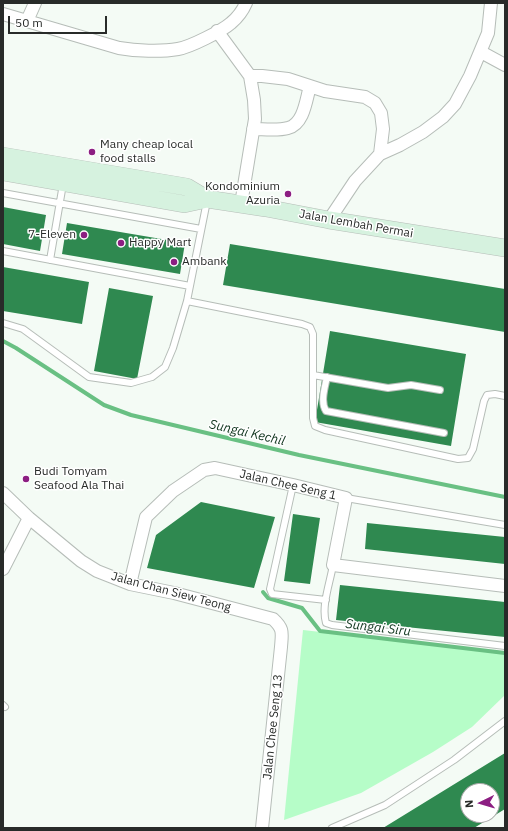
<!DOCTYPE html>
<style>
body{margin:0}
#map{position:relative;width:508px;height:831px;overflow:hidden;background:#f4fbf5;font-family:"IBM Plex Sans",sans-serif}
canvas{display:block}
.frame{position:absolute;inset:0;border:4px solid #282b29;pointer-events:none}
.north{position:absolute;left:460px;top:783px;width:40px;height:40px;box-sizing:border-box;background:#fff;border:1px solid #a9aaa9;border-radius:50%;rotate:265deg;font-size:11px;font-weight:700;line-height:16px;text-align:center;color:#282b29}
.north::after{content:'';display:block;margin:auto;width:14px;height:18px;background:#8c1e82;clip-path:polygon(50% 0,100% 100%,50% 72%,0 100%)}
.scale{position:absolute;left:8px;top:16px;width:99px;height:18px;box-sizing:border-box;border:2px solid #282b29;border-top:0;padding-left:5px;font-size:12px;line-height:14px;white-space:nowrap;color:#282b29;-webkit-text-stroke:3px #fff;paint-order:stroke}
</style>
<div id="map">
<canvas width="508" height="831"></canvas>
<div class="frame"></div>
<div class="north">N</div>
<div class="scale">50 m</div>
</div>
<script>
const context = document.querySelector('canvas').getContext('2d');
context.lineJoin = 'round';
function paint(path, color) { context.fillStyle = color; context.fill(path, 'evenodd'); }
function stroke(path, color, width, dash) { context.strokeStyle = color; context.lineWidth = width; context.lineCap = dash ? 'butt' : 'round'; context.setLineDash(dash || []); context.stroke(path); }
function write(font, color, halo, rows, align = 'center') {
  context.font = font + ' "IBM Plex Sans",sans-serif'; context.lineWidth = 3; context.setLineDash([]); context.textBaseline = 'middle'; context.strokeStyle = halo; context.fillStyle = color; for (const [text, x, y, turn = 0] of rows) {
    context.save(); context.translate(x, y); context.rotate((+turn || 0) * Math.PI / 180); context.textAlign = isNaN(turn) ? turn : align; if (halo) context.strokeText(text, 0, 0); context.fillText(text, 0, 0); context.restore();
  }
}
paint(new Path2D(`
 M303 630 505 653V695L472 727 433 752 361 793 284 820Z`), '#b6fdc8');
stroke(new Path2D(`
 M3 341 16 348 104 405 131 415 299 455 505 497
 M263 592 268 598 302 608 320 631 505 653`), '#69c083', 4);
paint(new Path2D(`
 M3 207 46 215 40 251 3 244Z
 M67 223 185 243 180 274 62 254Z
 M230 244 505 289V332L223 285Z
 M3 267 89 282 82 324 3 311Z
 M109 288 153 296 137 379 94 371Z
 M330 331 466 354 451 446 315 422Z
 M201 502 275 517 254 588 147 568 156 535Z
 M293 514 320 518 310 584 284 581Z
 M367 523 505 537V564L365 549Z
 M340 585 505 602V637L336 620Z
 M505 753V809L474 828H383ZM468 791H492V815H468Z`), '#2f8950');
const service = new Path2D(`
 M3 193 201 229
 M3 251 190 286
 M50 260 63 184
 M187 301 302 324 310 327 313 334V418L315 426 325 430 458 459 468 458 473 449 484 401 487 395 495 394 505 396
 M3 323 23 329 89 377 131 383 152 377 165 367 173 348 187 301 207 201
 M313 375 388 388 411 385 440 390
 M327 377C325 387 320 402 326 411L444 433
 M293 485 270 589 272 594 326 600
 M346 498 505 525
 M333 565C330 583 321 606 326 623L332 625 505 646
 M3 705 5 707
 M332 828 385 805 454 760 505 721`);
const minor = new Path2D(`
 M3 14 119 48C136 51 161 52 178 49 190 47 222 31 231 23 237 18 243 10 246 3
 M27 21 35 3
 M217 31 250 76 254 100 255 119 241 204
 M481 52 505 65
 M250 76H262L288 79 325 91 365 97 375 103 381 113 383 129 380 154
 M253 129C263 129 278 131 288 128 304 124 306 100 310 86
 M329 220 355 181 380 154 400 145 423 132 443 117 455 104 470 76 488 33 491 3
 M3 493 29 518 81 561 97 571 130 584 174 593 273 619C284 629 282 633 281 647L262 828
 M3 569 29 518
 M130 584 146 517 173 491 204 470 215 468 293 485 346 498 333 565 505 586`);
const secondary = new Path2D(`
 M3 156 187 187 207 199
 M3 172 184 204 207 199 266 208 329 220 505 248`);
stroke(service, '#b6bdb8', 8);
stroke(minor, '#b6bdb8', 14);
stroke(secondary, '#b6bdb8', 18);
stroke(service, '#fff', 6);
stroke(minor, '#fff', 12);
stroke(secondary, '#d6f2df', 17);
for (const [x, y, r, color] of [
 [92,152,4,"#8c1e82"],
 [288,194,4,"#8c1e82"],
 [84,235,4,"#8c1e82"],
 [121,243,4,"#8c1e82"],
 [174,262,4,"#8c1e82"],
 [26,479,4,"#8c1e82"]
]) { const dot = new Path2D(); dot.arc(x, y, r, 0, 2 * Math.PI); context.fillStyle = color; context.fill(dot); stroke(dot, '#fff', 1.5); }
write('12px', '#282b29', '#fff', [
 ["Many cheap local",100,145],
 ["food stalls",100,159],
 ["Kondominium",280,187,"right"],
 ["Azuria",280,201,"right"],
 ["7-Eleven",76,235,"right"],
 ["Happy Mart",129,243],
 ["Ambank",182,262],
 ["Budi Tomyam",34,472],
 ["Seafood Ala Thai",34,486]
], 'left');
write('12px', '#282b29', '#fff', [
 ["Jalan Lembah Permai",356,224,10],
 ["Jalan Chee Seng 1",288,485,13],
 ["Jalan Chan Siew Teong",171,592,15],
 ["Jalan Chee Seng 13",273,727,-84]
]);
write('italic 13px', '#0d331b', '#fff', [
 ["Sungai Kechil",247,433,13],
 ["Sungai Siru",378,628,7]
]);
</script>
